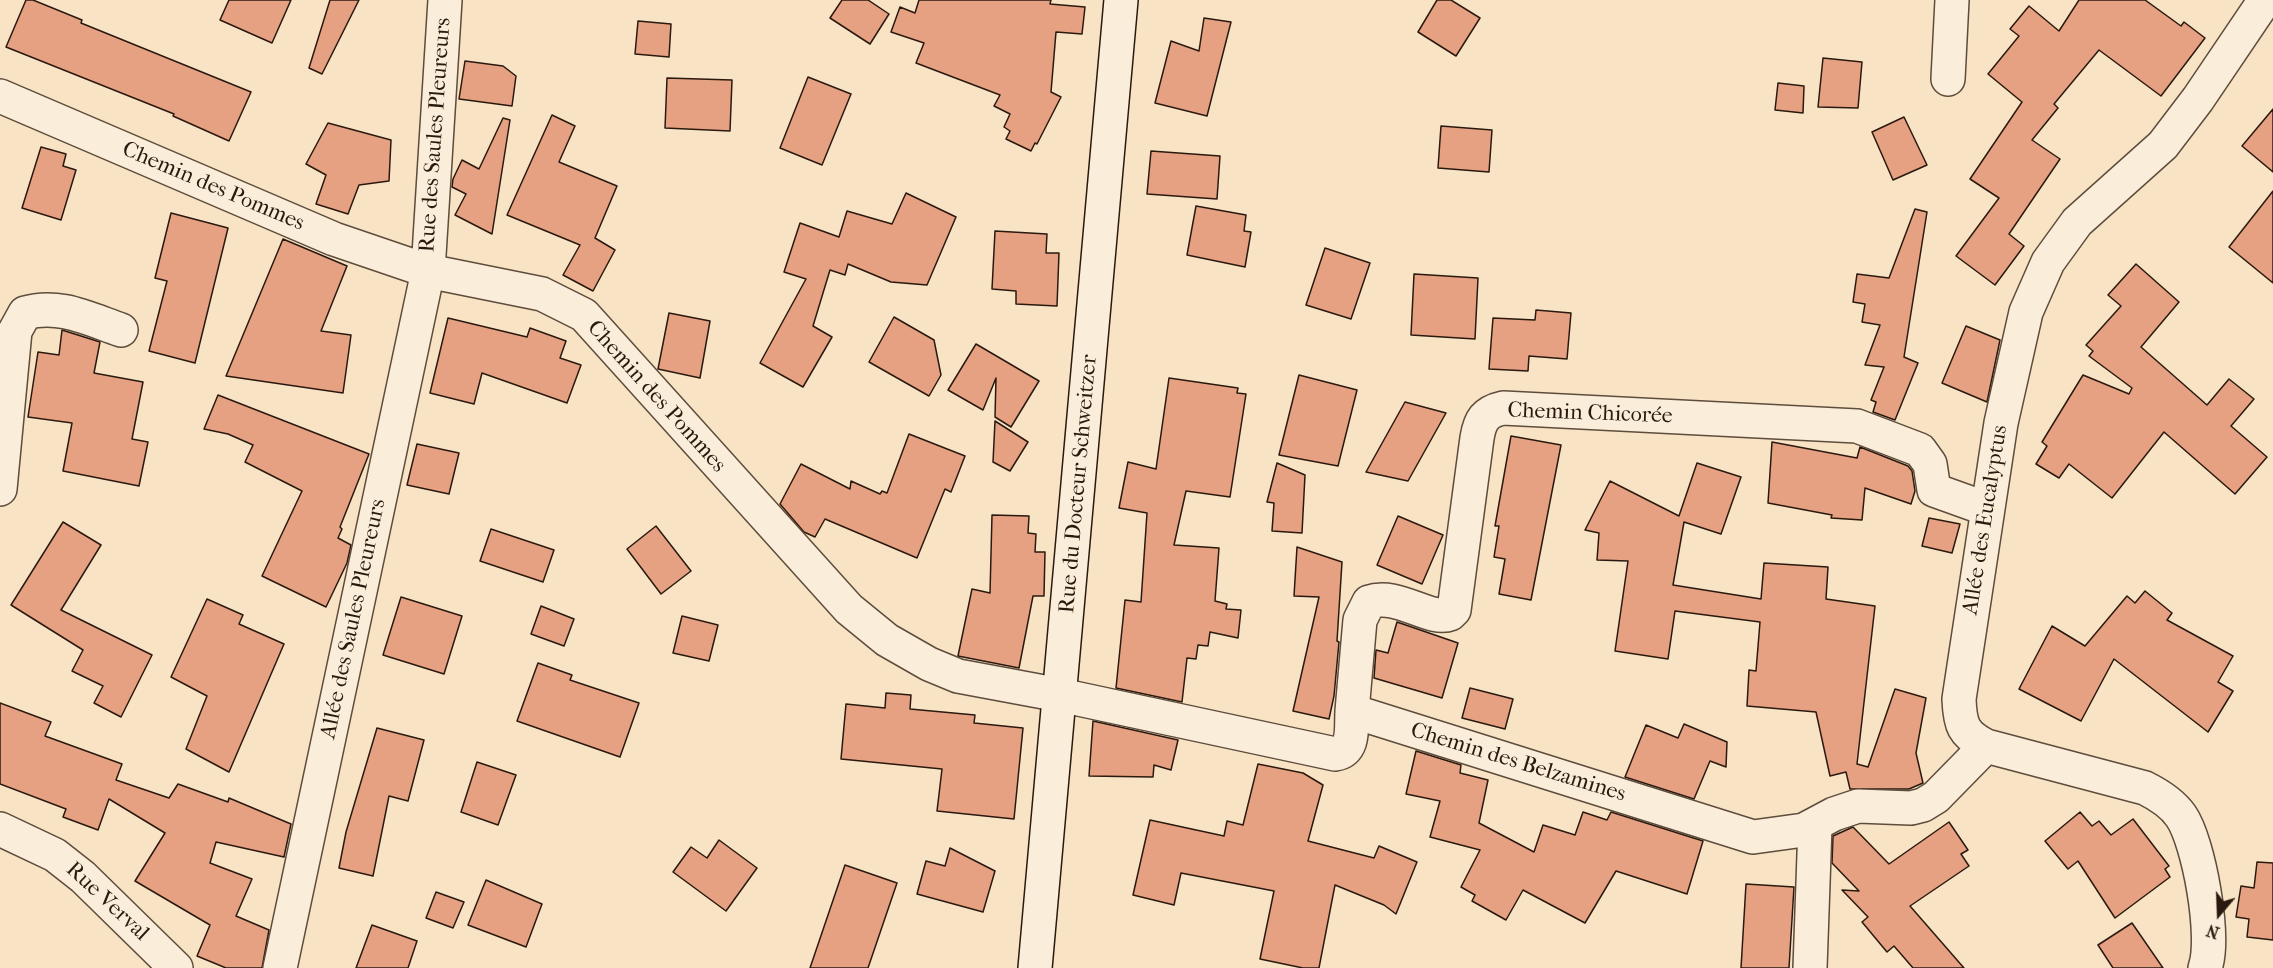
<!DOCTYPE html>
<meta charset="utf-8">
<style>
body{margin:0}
#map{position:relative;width:2273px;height:968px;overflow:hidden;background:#f8e4c4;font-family:"IM FELL French Canon",serif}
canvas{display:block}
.north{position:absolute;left:2189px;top:884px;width:60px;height:60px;-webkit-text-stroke:4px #faedd9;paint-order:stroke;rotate:199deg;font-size:16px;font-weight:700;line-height:24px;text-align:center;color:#2a190f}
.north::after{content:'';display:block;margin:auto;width:21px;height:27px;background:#2a190f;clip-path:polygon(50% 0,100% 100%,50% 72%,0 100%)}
</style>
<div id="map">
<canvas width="2273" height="968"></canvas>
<div class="north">N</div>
</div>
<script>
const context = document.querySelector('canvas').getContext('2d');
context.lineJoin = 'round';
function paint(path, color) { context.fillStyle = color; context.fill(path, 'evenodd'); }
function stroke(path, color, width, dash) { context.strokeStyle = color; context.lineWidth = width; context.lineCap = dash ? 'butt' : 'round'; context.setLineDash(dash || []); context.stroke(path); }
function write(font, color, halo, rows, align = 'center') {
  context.font = font + ' "IM FELL French Canon",serif'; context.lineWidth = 5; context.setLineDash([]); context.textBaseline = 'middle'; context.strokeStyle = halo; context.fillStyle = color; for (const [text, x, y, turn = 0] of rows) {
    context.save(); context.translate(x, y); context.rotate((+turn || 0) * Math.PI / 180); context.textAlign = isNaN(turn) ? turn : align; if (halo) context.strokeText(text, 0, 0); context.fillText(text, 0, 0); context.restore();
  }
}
const building = new Path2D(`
 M26 0H33L82 20 81 23 251 92 229 141 173 116 174 114 6 47Z
 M229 0H291L272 43 220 20Z
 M330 0H359L322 74 309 68Z
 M842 0H868L889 14 870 44 830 18Z
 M919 0H1051L1050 4 1085 7 1082 34 1056 32 1051 92 1061 97 1037 144 1035 143 1031 151 1006 139 1010 131 1004 127 1010 114 994 106 1000 95 916 63 924 43 891 32 900 7 915 13Z
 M1437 0H1451L1480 18 1456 56 1418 32Z
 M2079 0H2145L2181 26 2184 22 2205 38 2161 96 2099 50 2054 104 2058 108 2032 140 2060 159 2009 234 2024 246 1995 285 1956 256 1999 198 1970 179 2022 102 1988 74 2019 36 2010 29 2029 6 2059 31Z
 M1204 18 1231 22 1207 116 1155 103 1171 41 1199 51Z
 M638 21 671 24 669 57 635 54Z
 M1823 58 1862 62 1858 108 1818 107Z
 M465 61 503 66 516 76 512 106 459 99Z
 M808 77 851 94 822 165 780 148Z
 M667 78 732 80 730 131 665 128Z
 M1778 83 1804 86 1803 113 1775 110Z
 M2273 109V172L2242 146Z
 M552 115 575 126 559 162 617 186 595 238 615 250 593 291 563 275 580 245 507 215Z
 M1904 117 1927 165 1893 180 1872 132Z
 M503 118 510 120 492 234 455 215 466 194 452 187 453 179 462 160 479 169Z
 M328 123 391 140 389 181 359 185 348 214 316 204 326 175 306 164Z
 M1441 126 1492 130 1489 172 1438 168Z
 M41 147 66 154 63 166 76 170 61 220 22 208Z
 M1151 151 1220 156 1217 199 1147 194Z
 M2273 191V283L2229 247Z
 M906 193 956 217 927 285 891 282 848 264 845 275 830 270 813 326 832 337 803 387 760 363 806 279 784 272 800 223 839 237 847 211 892 224Z
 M1196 206 1246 215 1244 231 1251 232 1245 267 1187 255Z
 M1915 209 1927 212 1904 357 1918 363 1895 420 1873 412 1876 402 1871 400 1884 367 1865 365 1880 325 1862 322 1865 304 1853 302 1857 274 1889 278Z
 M171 213 228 228 195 363 149 351 167 281 155 278Z
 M995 231 1047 234 1046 253H1059L1057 306 1016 304V291L992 289Z
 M283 239 347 266 321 331 351 335 343 393 226 376Z
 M1325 248 1370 263 1351 319 1306 305Z
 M2136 264 2179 302 2141 347 2207 405 2229 379 2254 399 2231 426 2267 457 2235 494 2164 432 2112 498 2069 464 2059 478 2036 464 2047 446 2042 442 2083 375 2129 394 2132 388 2089 356 2093 351 2086 345 2121 306 2108 295Z
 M1414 274 1478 278 1475 339 1411 335Z
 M1536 310 1571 313 1567 359 1529 356 1528 371 1489 369 1493 318 1535 320Z
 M669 313 710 321 700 378 658 369Z
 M894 317 934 340 941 375 929 396 869 362Z
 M448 318 527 337 530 328 566 341 560 358 581 365 567 403 482 373 474 404 430 393Z
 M1966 326 2000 340 1987 402 1942 383Z
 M62 330 100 342 94 373 143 382 132 439 148 442 139 486 63 471 72 423 28 417 38 352 59 355Z
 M976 344 1039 381 1011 427 995 417 996 378 983 410 948 390Z
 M1299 375 1357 390 1338 466 1279 455Z
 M1169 378 1238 388 1237 393 1246 394 1230 497 1186 491 1174 545 1219 548 1215 601 1227 604 1226 609 1241 610 1238 638 1210 632 1208 646 1198 645 1196 659 1187 658 1182 702 1116 688 1125 600 1141 602 1147 513 1119 508 1128 462 1156 469Z
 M218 395 369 454 340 527 342 529 338 538 351 545 347 563 326 607 262 576 302 491 245 462 253 445 228 434 204 429Z
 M1405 402 1446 413 1408 481 1366 472Z
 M995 421 1028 442 1010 471 993 462Z
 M909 434 965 456 951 492 945 489 917 558 825 519 815 537 804 532 780 504 801 464 850 489 851 481 880 494 882 491 887 493Z
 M1511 436 1561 445 1531 600 1499 594 1505 559 1494 557 1499 526H1495Z
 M1772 442 1857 458 1860 447 1908 466 1912 471 1915 491 1911 504 1865 488 1862 520 1831 518 1832 515 1768 503Z
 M417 444 459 453 449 494 407 485Z
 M1277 463 1305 475 1302 533 1272 531 1274 503 1267 502Z
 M1697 463 1741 477 1721 534 1684 522 1673 585 1761 599 1764 563 1828 567 1826 599 1875 606 1857 764 1868 767 1895 689 1926 698 1916 753 1923 783 1909 789H1850L1846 772 1830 776 1816 712 1747 706 1749 670 1756 671 1760 622 1675 611 1668 659 1615 651 1628 561 1597 560 1599 533 1585 530 1610 481 1679 516Z
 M992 515 1029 516 1028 533 1036 534 1035 552H1045L1044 596H1033L1019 668 958 656 972 589 990 593Z
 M1398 516 1443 535 1422 584 1377 565Z
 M1929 518 1960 524 1952 553 1922 546Z
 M63 522 101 545 61 610 152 655 121 717 94 703 103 686 72 671 83 650 11 605Z
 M656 526 691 571 661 594 627 549Z
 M491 529 554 550 543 582 480 561Z
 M1297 547 1342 562 1337 641 1339 642 1334 696 1329 719 1293 711 1319 597 1294 596Z
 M2145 591 2172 613 2167 620 2233 656 2218 682 2233 691 2208 732 2114 659 2081 721 2019 689 2052 626 2085 646 2127 596 2135 603Z
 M401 597 462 616 444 674 383 655Z
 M207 599 243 615 239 624 284 644 229 772 186 749 207 696 171 677Z
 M541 606 574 619 564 646 531 634Z
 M682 616 718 625 709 661 673 653Z
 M1397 622 1458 643 1442 698 1374 678 1376 650 1388 653Z
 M538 663 572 675 570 680 639 703 620 757 517 721Z
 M1470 688 1513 699 1505 729 1462 718Z
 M886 693 911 695 910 709 975 715 974 723 1023 728 1014 819 937 811 942 769 841 759 846 704 885 708Z
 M0 703 51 722 45 736 122 764 116 780 169 798 178 784 228 802 229 798 291 824 284 857 216 842 210 863 252 879 236 916 269 930 262 968H226L197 956 210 925 135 881 165 833 109 799 98 830 63 817 66 809 0 784Z
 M1093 721 1178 740 1171 770 1154 765 1153 777 1089 776Z
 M1684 724 1727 742 1726 767 1710 761 1694 799 1625 777 1646 725 1678 738Z
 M377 728 424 740 408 801 389 796 373 876 339 868 346 832Z
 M1416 751 1461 765 1460 773 1488 780 1479 823 1534 852 1543 825 1575 835 1583 812 1607 820 1611 812 1703 841 1687 894 1616 871 1585 923 1523 890 1506 920 1472 901 1475 895 1461 887 1480 850 1430 837 1440 801 1406 794Z
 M477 762 516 775 498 825 461 812Z
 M1258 764 1303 773 1323 785 1308 841 1374 858 1379 846 1417 862 1396 914 1384 905 1335 885 1319 968H1303L1260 959 1274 891 1181 873 1174 905 1133 895 1150 820 1224 836 1227 821 1243 825Z
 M2080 812 2092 826 2099 821 2111 835 2133 819 2169 866 2165 869 2170 877 2115 918 2078 861 2068 869 2045 841Z
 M1949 822 1968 850 1961 854 1969 866 1910 906 1964 968H1913L1894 946 1887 952 1862 922 1868 917 1842 890 1859 891 1832 863 1833 836 1853 827 1889 864Z
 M719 840 757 868 726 911 673 872 691 847 707 858Z
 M950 848 995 871 983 912 917 894 926 861 945 866Z
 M2257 862 2273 863V940L2247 937 2249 919 2236 917 2241 886 2254 888Z
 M845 865 897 883 868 968H810Z
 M486 880 542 904 526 947 468 925Z
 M1746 884 1794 887 1789 968H1741Z
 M436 892 464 902 453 928 426 918Z
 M2132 923 2163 968H2113L2098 945Z
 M372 925 417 941 408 968H356Z`);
paint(building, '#e6a082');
stroke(building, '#2a190f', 1.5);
const minor = new Path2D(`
 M1948 79 1952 0
 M0 96 334 239 428 271 542 294 584 315 849 609 887 640 929 664 958 676 1060 695 1335 754C1355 751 1351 728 1352 711L1753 837 1804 830 1834 814 1858 806 1911 808 1923 805 1936 797 1986 746
 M0 489 15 331 25 313C59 303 89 319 121 330
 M1352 711 1360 620 1369 602C1398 592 1430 622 1450 614L1454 610 1477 438C1480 420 1485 412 1503 408L1857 426 1920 450 1930 464 1934 490 1987 509
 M0 829 55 855 83 877 176 968
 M280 968 428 271 445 0
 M1810 968 1815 826
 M2205 968C2216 938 2199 842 2181 816 2172 803 2159 795 2145 788L1986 746C1963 734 1960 725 1959 699L2001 423 2026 312 2048 262 2077 222 2163 145 2198 99 2265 0`);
const secondary = new Path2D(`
 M1035 968 1121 0`);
stroke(minor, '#5e4c3c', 36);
stroke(secondary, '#2a190f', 36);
stroke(minor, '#faedd9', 33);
stroke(secondary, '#faedd9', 33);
write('22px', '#2a190f', '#faedd9', [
 ["Rue des Saules Pleureurs",436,135,-86],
 ["Chemin des Pommes",213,187,23],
 ["Chemin des Pommes",656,397,48],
 ["Chemin Chicorée",1590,414,2],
 ["Rue du Docteur Schweitzer",1079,484,-85],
 ["Allée des Eucalyptus",1986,520,-81],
 ["Allée des Saules Pleureurs",354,619,-78],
 ["Chemin des Belzamines",1518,763,17],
 ["Rue Verval",107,902,43]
]);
</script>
